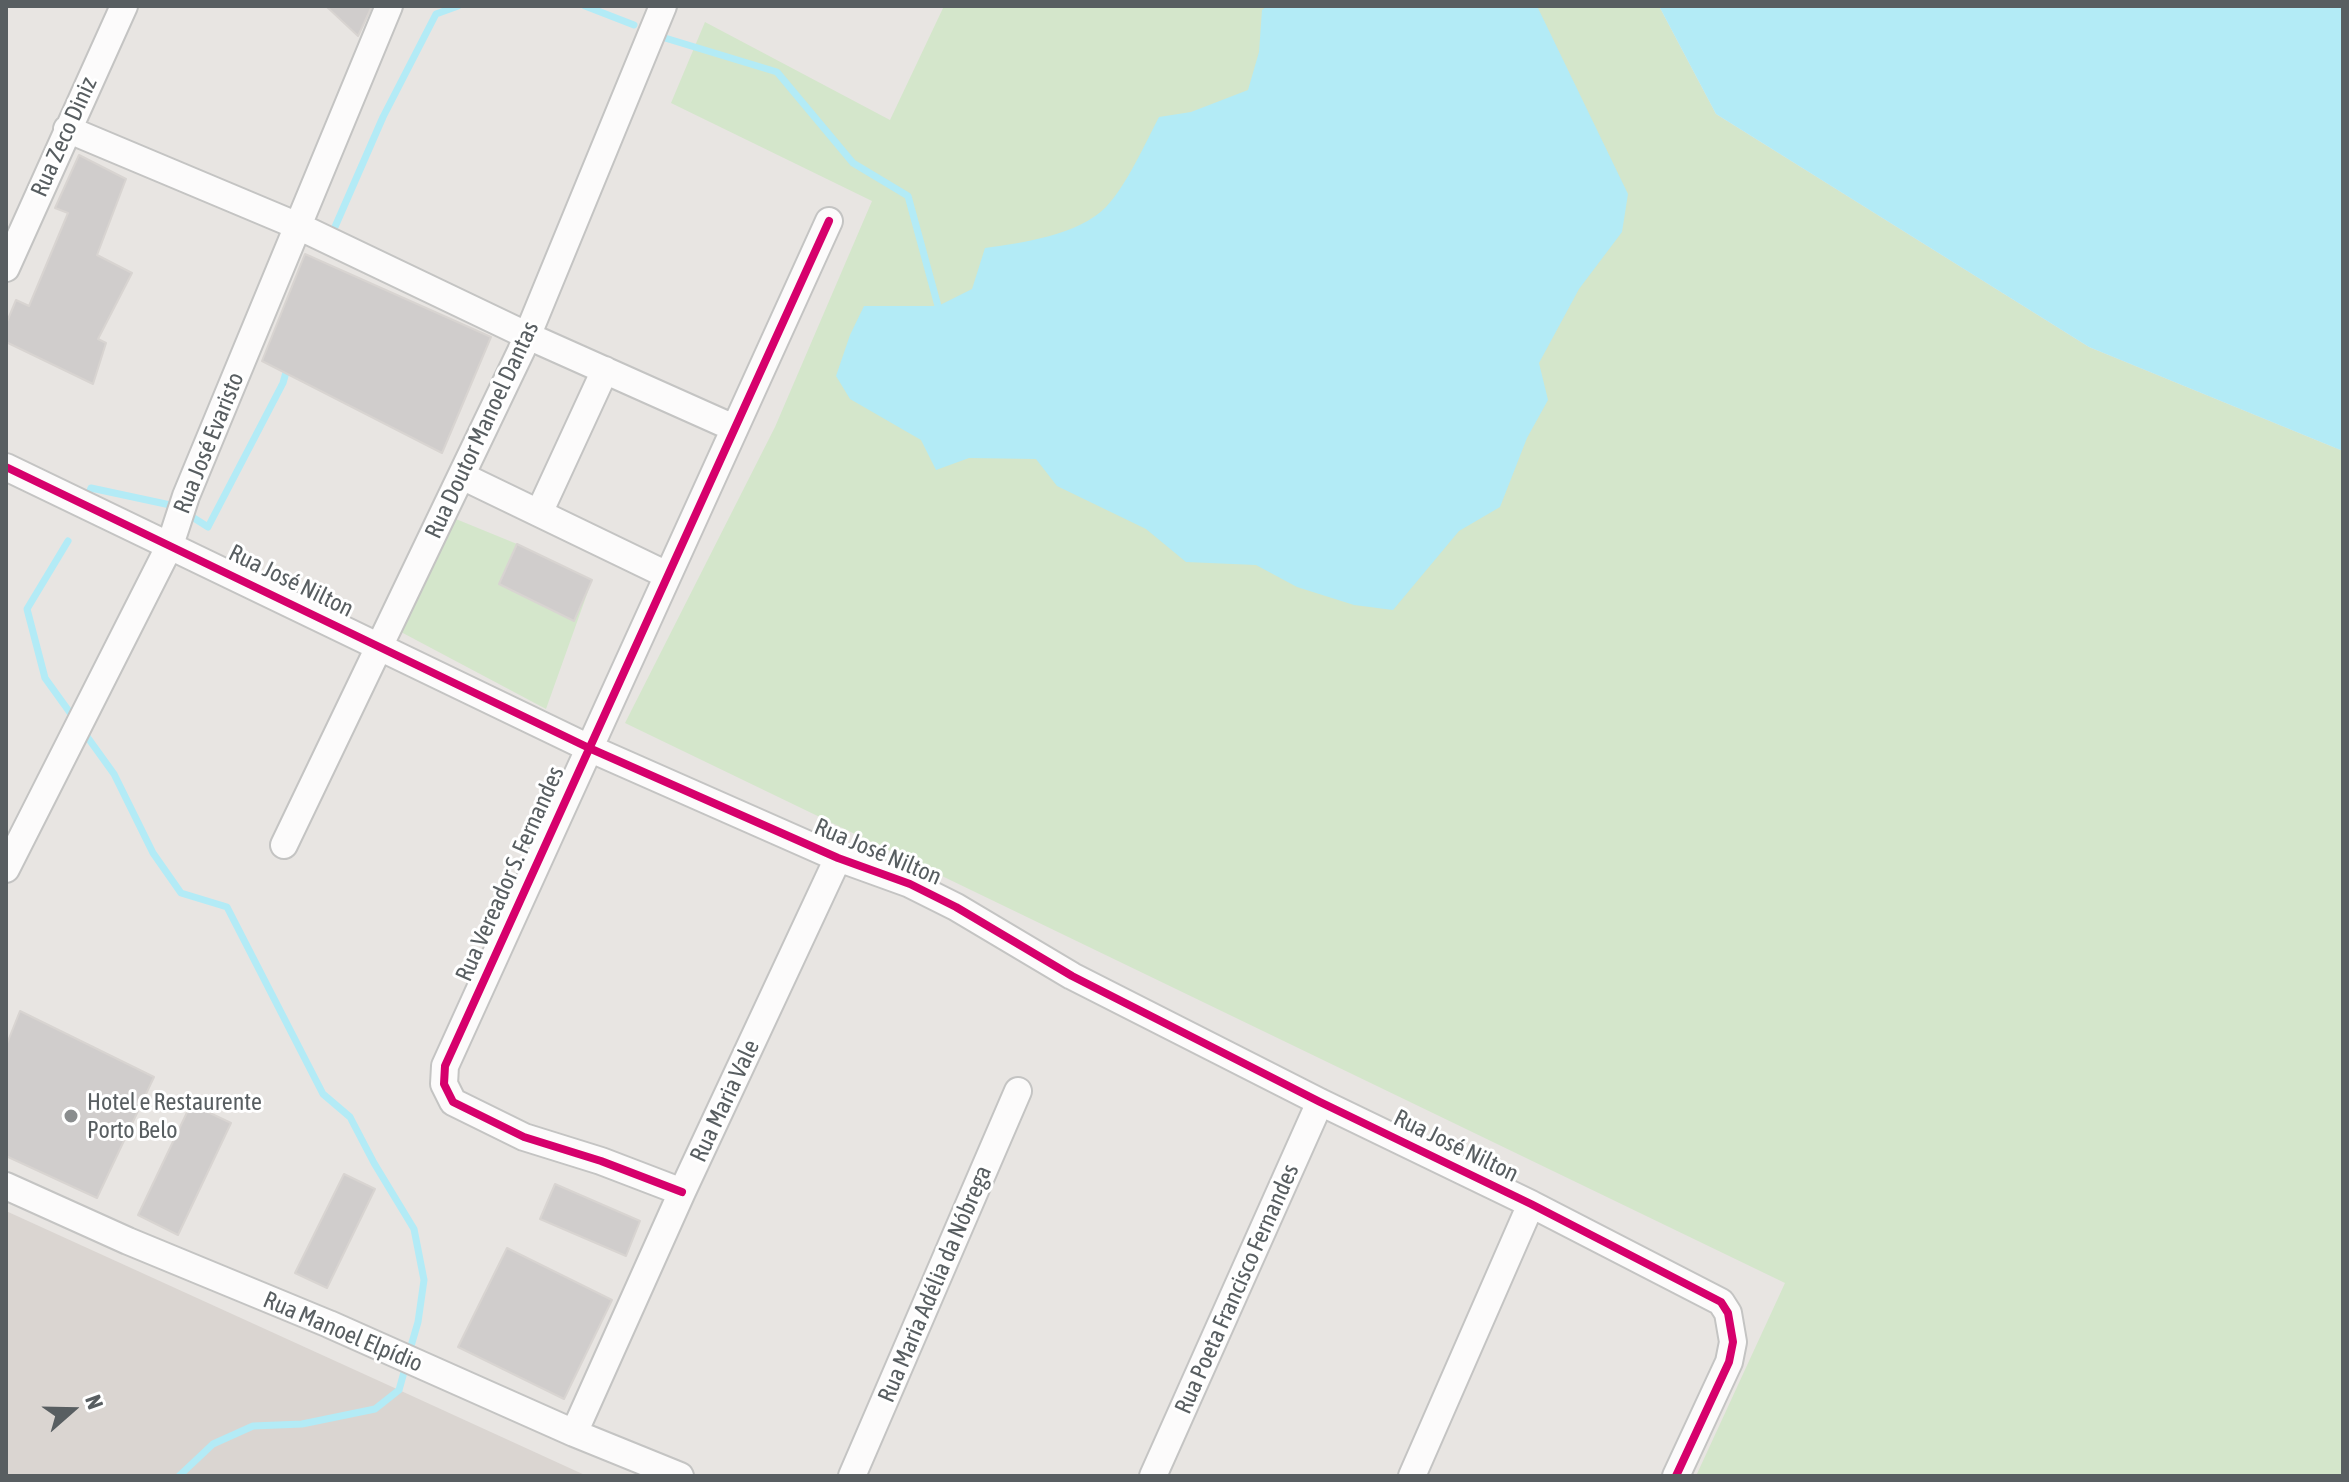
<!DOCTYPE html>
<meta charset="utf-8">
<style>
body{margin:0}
#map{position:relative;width:2349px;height:1482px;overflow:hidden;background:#e8e5e2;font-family:"Asap Condensed",sans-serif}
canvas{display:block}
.frame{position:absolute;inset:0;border:8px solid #585e61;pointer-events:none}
.north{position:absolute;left:32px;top:1370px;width:80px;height:80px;-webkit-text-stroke:6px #fff;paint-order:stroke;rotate:70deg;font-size:22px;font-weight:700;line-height:32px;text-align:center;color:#585e61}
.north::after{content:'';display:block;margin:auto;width:28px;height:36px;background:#585e61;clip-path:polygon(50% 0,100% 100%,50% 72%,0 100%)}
</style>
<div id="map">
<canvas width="2349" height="1482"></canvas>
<div class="frame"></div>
<div class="north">N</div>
</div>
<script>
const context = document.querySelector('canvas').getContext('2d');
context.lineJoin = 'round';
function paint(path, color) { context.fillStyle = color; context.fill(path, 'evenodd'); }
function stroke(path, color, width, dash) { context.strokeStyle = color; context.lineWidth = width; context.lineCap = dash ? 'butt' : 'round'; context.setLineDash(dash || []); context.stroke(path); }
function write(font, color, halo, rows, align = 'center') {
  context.font = font + ' "Asap Condensed",sans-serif'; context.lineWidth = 6; context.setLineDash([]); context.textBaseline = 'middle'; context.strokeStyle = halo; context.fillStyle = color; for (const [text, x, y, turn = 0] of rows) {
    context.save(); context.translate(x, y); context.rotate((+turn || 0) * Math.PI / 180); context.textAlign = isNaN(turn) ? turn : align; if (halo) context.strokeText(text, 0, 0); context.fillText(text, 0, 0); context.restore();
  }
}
paint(new Path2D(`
 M6 1211 399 1390 587 1476H6Z`), '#dad5d1');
paint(new Path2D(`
 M944 6H1659L1716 114 2089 347 2343 451V1476H1696L1785 1283 625 723 775 427 872 201 671 103 705 22 890 120Z
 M451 517 517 544 592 580 546 709 401 632Z`), '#d4e6cb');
paint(new Path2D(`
 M1267 6H1537L1628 194 1622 232 1579 289 1539 363 1548 400 1527 438 1500 507 1459 531 1393 610 1354 605 1297 587 1256 565 1186 562 1146 529 1057 486 1036 459 969 458 936 470 921 440 850 399 836 376 850 335 864 306H938L972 289 985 248C1021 243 1079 235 1106 207 1126 186 1145 144 1159 117L1191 112 1248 90 1259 52 1262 10Z
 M1659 6H2343V451L2089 347 1716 114Z`), '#b3ebf6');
stroke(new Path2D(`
 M585 6 634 25
 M665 38 777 72 853 163 908 196 938 306
 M331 236 383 117 436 14 458 6
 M87 499 91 488 175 506 208 527 283 383 288 365
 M68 541 27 609 45 678 76 721
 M83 731 114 774 153 853 181 893 227 907 323 1094 350 1117 374 1163 414 1229 424 1280 418 1322 409 1353
 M179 1476 213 1444 253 1426 302 1424 375 1409 399 1390 406 1365`), '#b3ebf6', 7);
const building = new Path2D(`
 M326 6H372L358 36Z
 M79 155 126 179 97 255 132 273 98 339 106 343 93 384 6 342V324L16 300 29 306 68 213 55 208Z
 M305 254 491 337 442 453 262 361Z
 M517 544 592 580 574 621 499 584Z
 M20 1011 154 1077 97 1198 6 1156V1046Z
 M191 1104 231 1123 178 1235 138 1215Z
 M344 1174 375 1189 327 1288 295 1273Z
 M555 1184 640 1221 626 1256 540 1219Z
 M507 1248 612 1300 564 1399 458 1347Z`);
paint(building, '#d0cdcc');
stroke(building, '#d8d4d1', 2);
const minor = new Path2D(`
 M67 129 298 226 528 336 734 428
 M6 268 124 6
 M6 467 589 748 838 858 910 884 956 907 1072 976 1320 1102 1531 1204 1721 1302 1728 1313 1733 1342 1729 1362 1676 1476
 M462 476 667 575
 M539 513 605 370
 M284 845 521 351 663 6
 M6 869 170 545 186 496 389 6
 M6 1186 128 1241 329 1324 574 1433 680 1476
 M682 1192 601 1161 524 1137 453 1102 444 1084 445 1066 829 221
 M574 1433 682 1192 838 858
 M852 1476 1018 1091
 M1153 1476 1320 1102
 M1412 1476 1531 1204`);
stroke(minor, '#c4c4c3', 30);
stroke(minor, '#fcfbfb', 26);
stroke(new Path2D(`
 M6 467 589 748 838 858 910 884 956 907 1072 976 1320 1102 1531 1204 1721 1302 1728 1313 1733 1342 1729 1362 1676 1476
 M682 1192 601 1161 524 1137 453 1102 444 1084 445 1066 829 221`), '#d6006c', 8);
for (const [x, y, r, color] of [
 [71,1116,8,"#8a8d8e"]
]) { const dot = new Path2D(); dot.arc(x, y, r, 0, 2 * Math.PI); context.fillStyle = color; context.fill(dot); stroke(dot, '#fff', 3); }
write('24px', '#585e61', '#fff', [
 ["Rua Zeco Diniz",64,137,-66],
 ["Rua Doutor Manoel Dantas",482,430,-65],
 ["Rua José Evaristo",209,443,-68],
 ["Rua José Nilton",291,581,26],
 ["Rua José Nilton",878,852,23],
 ["Rua Vereador S. Fernandes",510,874,-66],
 ["Rua Maria Vale",725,1101,-65],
 ["Rua José Nilton",1456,1146,26],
 ["Rua Maria Adélia da Nóbrega",935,1284,-67],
 ["Rua Poeta Francisco Fernandes",1237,1289,-66],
 ["Rua Manoel Elpídio",343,1332,23]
]);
write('24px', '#585e61', '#fff', [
 ["Hotel e Restaurente",87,1102],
 ["Porto Belo",87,1130]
], 'left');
</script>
